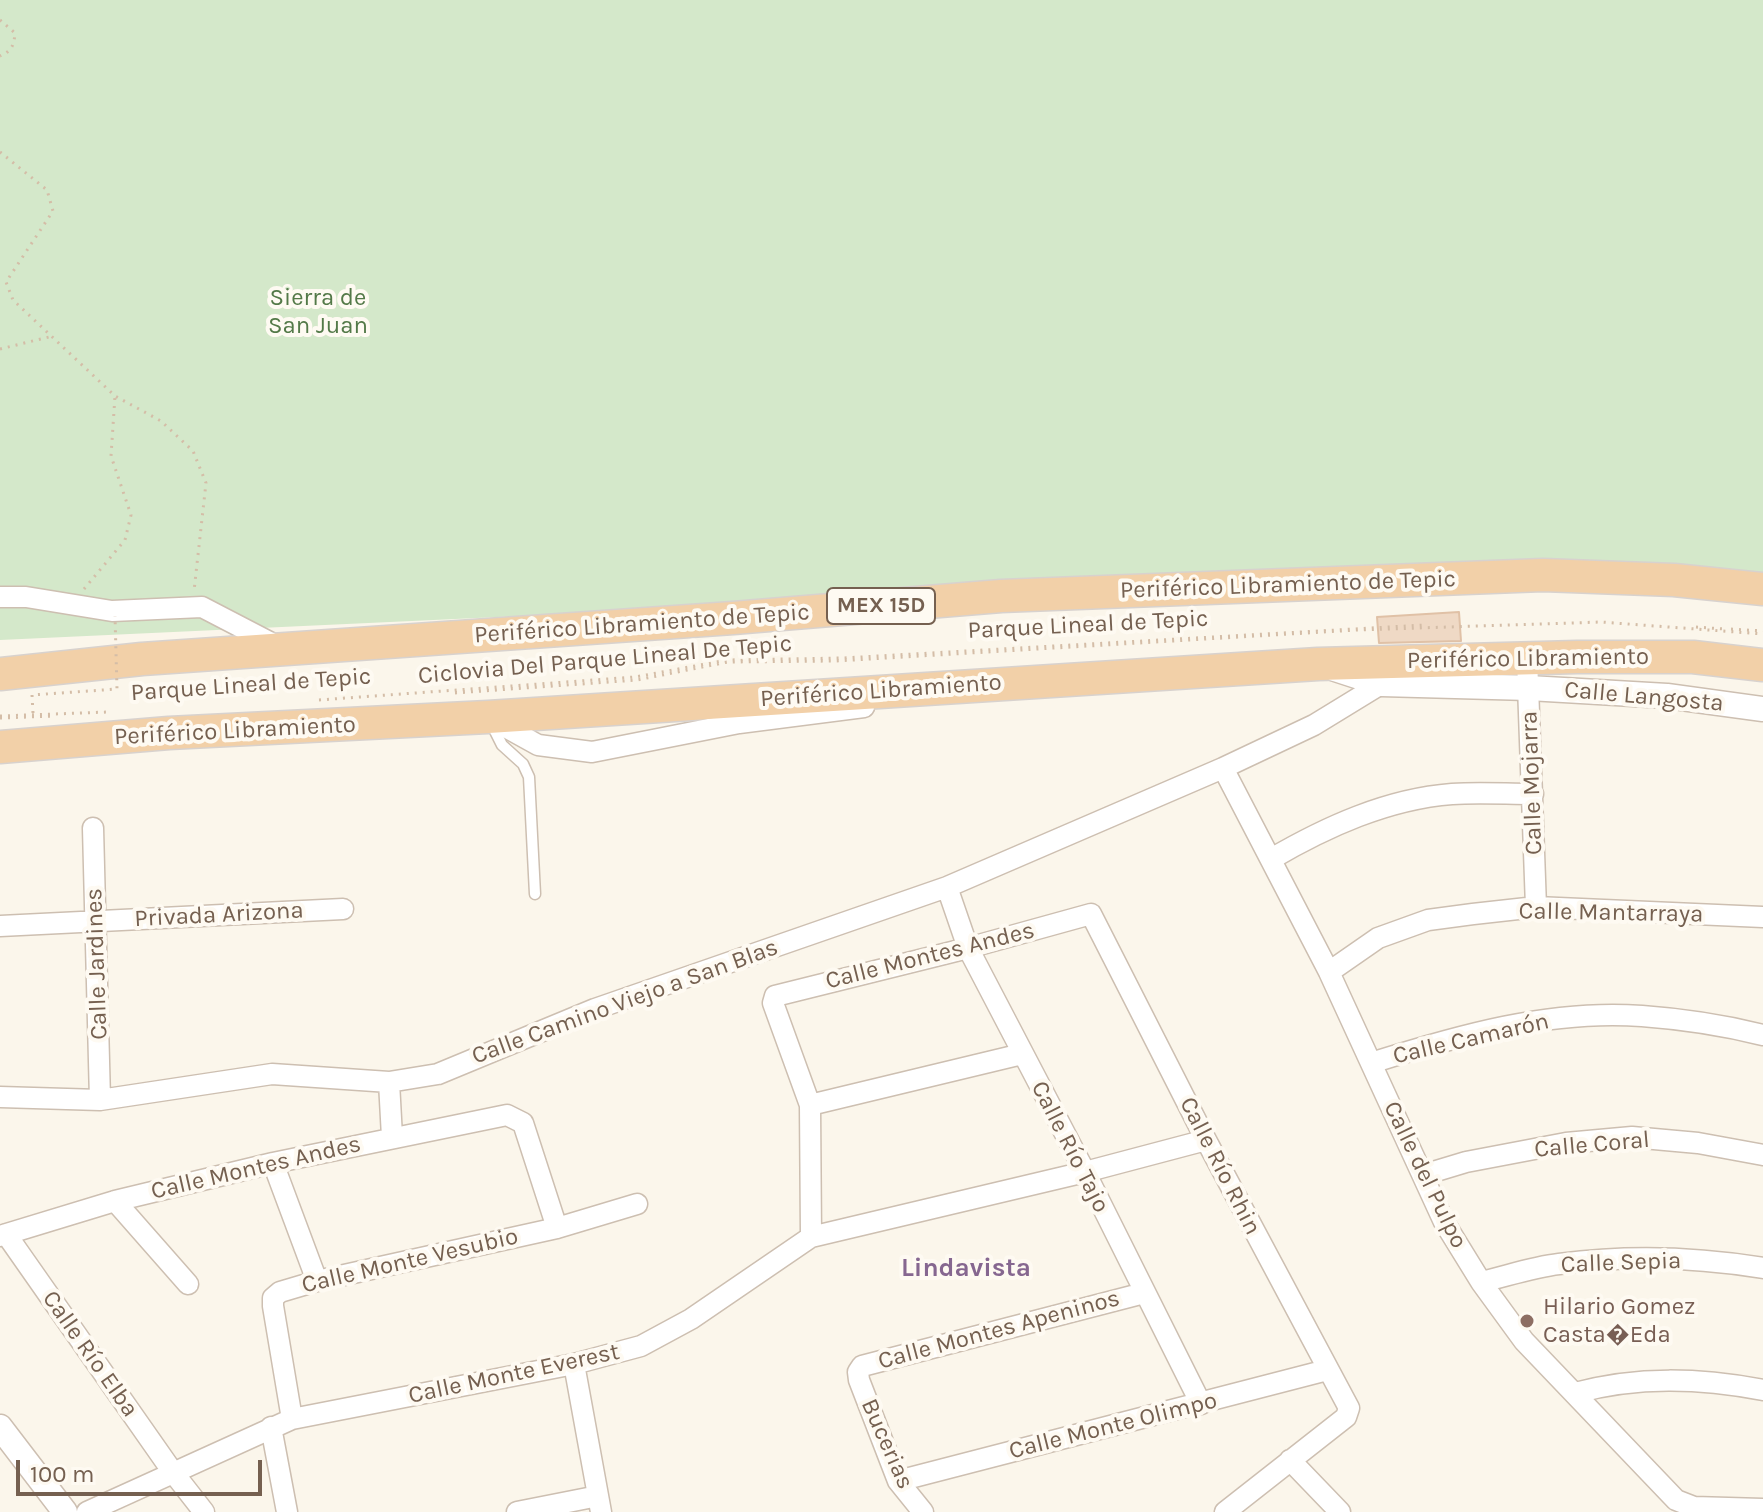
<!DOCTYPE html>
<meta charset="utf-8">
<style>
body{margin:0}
#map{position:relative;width:1763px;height:1512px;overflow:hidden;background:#fbf6eb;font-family:Karla,sans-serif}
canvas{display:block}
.scale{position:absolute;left:16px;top:1460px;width:246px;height:36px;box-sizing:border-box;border:4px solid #756050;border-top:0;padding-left:10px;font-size:24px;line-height:28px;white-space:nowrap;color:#756050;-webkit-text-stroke:6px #fefaf2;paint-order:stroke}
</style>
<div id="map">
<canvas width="1763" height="1512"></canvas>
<div class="scale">100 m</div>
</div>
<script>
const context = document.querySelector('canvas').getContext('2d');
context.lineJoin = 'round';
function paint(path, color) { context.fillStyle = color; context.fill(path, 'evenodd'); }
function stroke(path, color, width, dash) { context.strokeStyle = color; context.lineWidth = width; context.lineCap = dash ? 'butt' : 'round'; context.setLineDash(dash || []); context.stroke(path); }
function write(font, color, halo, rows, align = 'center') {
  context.font = font + ' Karla,sans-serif'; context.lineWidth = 8; context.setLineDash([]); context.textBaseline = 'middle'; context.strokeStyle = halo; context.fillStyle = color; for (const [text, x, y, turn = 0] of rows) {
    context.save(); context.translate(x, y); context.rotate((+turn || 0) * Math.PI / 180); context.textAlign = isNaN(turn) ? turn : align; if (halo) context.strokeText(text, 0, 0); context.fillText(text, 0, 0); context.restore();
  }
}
paint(new Path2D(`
 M0 0H1763V575L1040 592 0 640Z`), '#d4e8ca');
const building = new Path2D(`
 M1459 612 1461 641 1379 643 1377 617Z`);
paint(building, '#efd9c5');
stroke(building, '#e0c1a6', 2);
const service = new Path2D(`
 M490 721 502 745 523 764 529 777 535 894`);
const minor = new Path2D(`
 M0 597H26L112 611 202 607 279 647
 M1527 658 1536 907
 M491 719 538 745 592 752 739 723 864 707
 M1223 768 1329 972 1444 1222 1481 1282 1524 1341 1676 1500 1694 1507 1763 1509
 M93 828 100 1100
 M1271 859C1326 827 1387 799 1452 794 1479 792 1506 794 1533 794
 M947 887 968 948 1085 1172 1201 1404
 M0 926 343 909
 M1329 972 1378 938 1428 920 1473 914 1536 907 1763 917
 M1371 1063C1457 1036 1550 1009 1642 1016 1683 1019 1723 1025 1763 1035
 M389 1082 392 1137
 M0 1097 100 1100 272 1074 389 1082 438 1074 595 1009 947 887 1223 768 1314 725 1381 684
 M810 1105 1022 1054
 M273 1163 317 1281
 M1423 1175 1466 1162 1566 1143 1632 1137 1698 1143 1763 1155
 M115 1201 188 1284
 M6 1234 172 1471 204 1512
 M0 1236 115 1201 273 1163 507 1115 523 1123 557 1228
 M811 1237 810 1105 773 1003 775 996 968 948 1091 914 1206 1140 1349 1408 1346 1417 1225 1512
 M1481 1282C1507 1276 1533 1267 1559 1264 1627 1255 1696 1257 1763 1268
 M574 1364 601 1512
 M1575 1393C1638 1376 1699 1378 1763 1390
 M292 1419 273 1306V1298L280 1292 317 1281 557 1228 637 1204
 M271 1427 287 1512
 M1290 1460 1340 1512
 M898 1481 1327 1370
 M87 1512 292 1419 574 1364 641 1346 691 1319 811 1237 1085 1172 1206 1140
 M517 1512 598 1496
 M923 1512 898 1481 859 1380 858 1372 862 1366 1144 1293`);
const tertiary = new Path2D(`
 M1335 669 1381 684 1529 688 1667 696 1763 709
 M0 1427 65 1512`);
const trunk = new Path2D(`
 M0 674 142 659 733 618 1001 596 1543 575 1674 580 1763 589
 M0 747 169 733 488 717 1318 664 1577 657H1693L1763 665`);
stroke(service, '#cdbfb1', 13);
stroke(minor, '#cdbfb1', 23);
stroke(tertiary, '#cdbfb1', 27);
stroke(trunk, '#d8d2ce', 35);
stroke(new Path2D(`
 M0 20 15 33C14 45 12 51 0 56
 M0 152 47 190 53 211 6 282 13 300 115 396 161 421 193 451 206 483 194 591
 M0 349 49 337
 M84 589 125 540 131 515 111 456 115 396
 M1696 627 1724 629
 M1731 629 1763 631
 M455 693 637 680 728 662 836 661 1357 630 1601 622 1763 634
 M319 700 635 677 727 660 843 658 1424 625
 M0 716 108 712
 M0 718 56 716`), '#d4bda7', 3, [2, 6]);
stroke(service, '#fff', 10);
stroke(minor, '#fff', 20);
stroke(tertiary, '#fff', 24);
stroke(trunk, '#f2d0a8', 32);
stroke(new Path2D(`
 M33 713 32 695 117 689 115 616`), '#d4bda7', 3, [2, 6]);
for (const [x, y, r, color] of [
 [1527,1321,8,"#8d6e63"]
]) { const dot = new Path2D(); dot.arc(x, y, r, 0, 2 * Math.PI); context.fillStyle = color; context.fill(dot); stroke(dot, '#fefaf2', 3); }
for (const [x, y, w] of [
 [881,606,108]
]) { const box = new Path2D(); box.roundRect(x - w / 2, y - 18, w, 36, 6); context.fillStyle = '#fefaf2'; context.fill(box); stroke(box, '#756050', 2); }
write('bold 22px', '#756050', null, [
 ["MEX 15D",881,606]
]);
write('24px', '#537948', '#fefaf2', [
 ["Sierra de",318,298],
 ["San Juan",318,326]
]);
write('24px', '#756050', '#fefaf2', [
 ["Periférico Libramiento de Tepic",1288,585,-2],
 ["Periférico Libramiento de Tepic",642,624,-4],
 ["Parque Lineal de Tepic",1088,625,-3],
 ["Periférico Libramiento",1528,659,-1],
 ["Ciclovia Del Parque Lineal De Tepic",605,660,-5],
 ["Parque Lineal de Tepic",251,685,-4],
 ["Periférico Libramiento",881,691,-4],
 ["Calle Langosta",1644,697,5],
 ["Periférico Libramiento",235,731,-3],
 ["Calle Mojarra",1532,783,-92],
 ["Calle Mantarraya",1611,913,1],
 ["Privada Arizona",219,915,-3],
 ["Calle Montes Andes",930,956,-14],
 ["Calle Jardines",97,964,-92],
 ["Calle Camino Viejo a San Blas",625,1002,-20],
 ["Calle Camarón",1471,1039,-13],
 ["Calle Coral",1592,1145,-5],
 ["Calle Río Tajo",1070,1147,63],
 ["Calle Río Rhin",1220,1166,63],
 ["Calle Montes Andes",256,1168,-13],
 ["Calle del Pulpo",1425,1175,64],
 ["Calle Monte Vesubio",410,1261,-13],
 ["Calle Sepia",1621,1263,-2],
 ["Calle Montes Apeninos",999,1330,-15],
 ["Calle Río Elba",90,1354,55],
 ["Calle Monte Everest",514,1374,-12],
 ["Calle Monte Olimpo",1113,1426,-14],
 ["Bucerias",887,1444,66]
]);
write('24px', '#785e54', '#fefaf2', [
 ["Hilario Gomez",1543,1307],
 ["Casta�Eda",1543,1335]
], 'left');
write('bold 26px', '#866790', '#fefaf2', [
 ["Lindavista",966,1269]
]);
</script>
